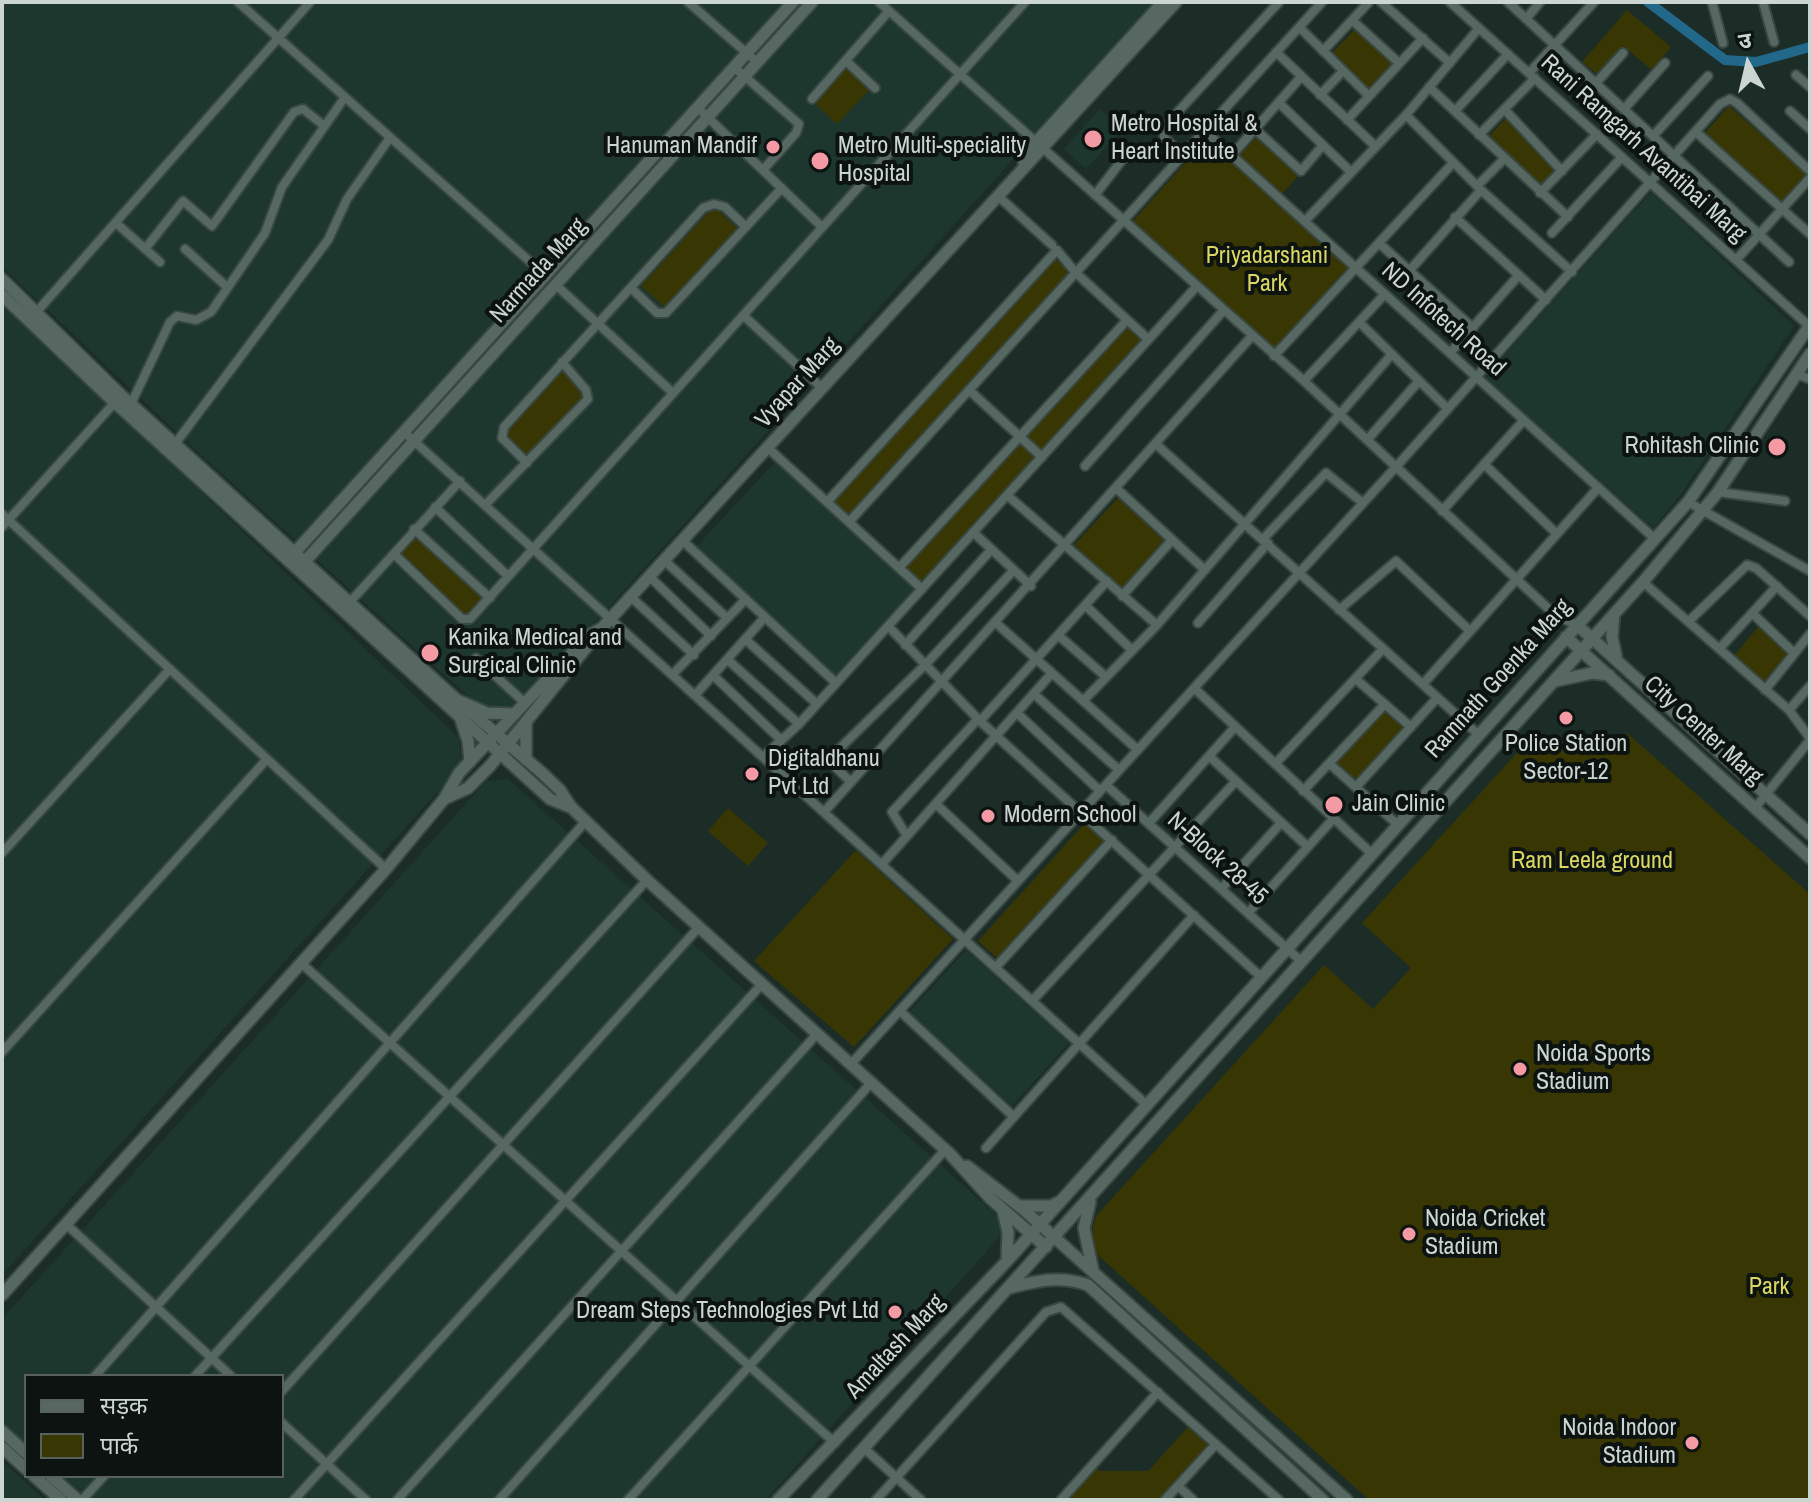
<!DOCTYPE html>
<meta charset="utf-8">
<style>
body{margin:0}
#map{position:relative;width:1812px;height:1502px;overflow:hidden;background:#1c2c27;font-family:"Archivo Narrow","Noto Sans Devanagari",sans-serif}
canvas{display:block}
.frame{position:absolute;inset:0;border:4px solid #cbd5d1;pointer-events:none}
.legend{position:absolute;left:24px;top:1374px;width:260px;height:104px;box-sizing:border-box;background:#0c1310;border:2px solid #58615d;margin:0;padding:10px 14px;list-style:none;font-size:24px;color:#cbd5d1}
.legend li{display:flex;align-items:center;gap:16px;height:40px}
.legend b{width:40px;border:2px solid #58615d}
.north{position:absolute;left:1708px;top:24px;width:80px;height:80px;-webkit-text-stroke:6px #0c1310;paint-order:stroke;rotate:352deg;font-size:22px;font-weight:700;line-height:32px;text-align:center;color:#cbd5d1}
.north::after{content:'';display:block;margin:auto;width:28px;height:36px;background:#cbd5d1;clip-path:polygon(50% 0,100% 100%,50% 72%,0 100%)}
</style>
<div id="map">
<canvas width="1812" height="1502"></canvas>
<div class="frame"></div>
<ul class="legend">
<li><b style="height:10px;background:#566861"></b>सड़क</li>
<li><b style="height:22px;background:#383704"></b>पार्क</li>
</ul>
<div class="north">उ</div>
</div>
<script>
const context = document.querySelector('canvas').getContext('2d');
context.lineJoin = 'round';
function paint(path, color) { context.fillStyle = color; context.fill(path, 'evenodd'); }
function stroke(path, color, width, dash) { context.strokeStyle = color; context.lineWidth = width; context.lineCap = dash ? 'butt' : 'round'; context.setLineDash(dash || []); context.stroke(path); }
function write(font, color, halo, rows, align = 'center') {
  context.font = font + ' "Archivo Narrow",sans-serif'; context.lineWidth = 8; context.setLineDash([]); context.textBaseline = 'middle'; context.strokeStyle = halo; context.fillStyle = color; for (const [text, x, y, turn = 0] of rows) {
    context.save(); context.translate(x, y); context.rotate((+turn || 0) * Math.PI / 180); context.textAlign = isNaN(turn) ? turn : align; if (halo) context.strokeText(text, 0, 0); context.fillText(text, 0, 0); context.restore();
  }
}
paint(new Path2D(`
 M2 2H1155L611 605 507 710 484 711 191 446 2 267Z
 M1100 109 1123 129 1086 169 1063 149Z
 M1651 192 1794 326 1682 493 1653 528 1485 377Z
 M2 302 459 738 462 765 2 1275Z
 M775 462 914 590 835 675 696 547Z
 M508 779 1009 1226 766 1500H88L61 1476H282V1376H26V1444L2 1423V1319L486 781Z
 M966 950 1069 1043 1012 1106 909 1012Z
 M2 1461 45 1500H2Z`), '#1d362e');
paint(new Path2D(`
 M1627 10 1671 47 1652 70 1623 46 1598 75 1582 62Z
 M1356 28 1398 67 1373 93 1331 54Z
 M848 65 872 87 837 124 813 102Z
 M1729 106 1807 175 1781 204 1703 135Z
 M1508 116 1566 171 1545 194 1486 139Z
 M1259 134 1301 173 1280 196 1238 157Z
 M1206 140 1353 272 1273 351 1132 222Z
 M714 206 738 229 666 308 641 286Z
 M1054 258 1071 273 849 516 833 501Z
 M1127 324 1144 339 1042 450 1026 435Z
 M562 372 587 394 528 457 503 435Z
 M1019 443 1035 458 922 583 906 568Z
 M1118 498 1166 542 1122 589 1074 545Z
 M415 535 484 596 465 617 397 555Z
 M1759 626 1793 656 1766 687 1732 658Z
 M1385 709 1405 728 1356 782 1335 764Z
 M1628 734 1810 894V1500H1369L1100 1257C1089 1243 1091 1233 1096 1216L1324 965 1373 1009 1411 968 1362 923 1525 744Z
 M728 808 768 843 748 866 708 831Z
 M1085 823 1104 841 997 958 978 941Z
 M856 850 953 939 854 1047 754 961Z
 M1188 1427 1208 1445 1159 1500H1067L1096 1468 1100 1471H1148Z`), '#383704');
stroke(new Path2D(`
 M1648 2 1725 60 1756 62 1810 47`), '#21688a', 10);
const street = new Path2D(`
 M238 2 545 275
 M688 2 757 62
 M879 2 1304 381 1555 615 1577 625
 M1381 2 1450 63
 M1450 2 1809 326
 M1508 2 1789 262
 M1712 2 1723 43
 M1763 2 1774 42
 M1526 19 1540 2
 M1353 21 1399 63
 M1299 27 1368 95
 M1323 51 1369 2
 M1276 52 1374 145
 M846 61 875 88
 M734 67 799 124 796 133 763 170
 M1529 73 1594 2
 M1796 75 1810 87
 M1596 83 1623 53
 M1429 87 1568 217
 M1320 95 1343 71
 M812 99 889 11
 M1279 103 1350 171
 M697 107 822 227
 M1624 109 1665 63
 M1505 110 1562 171
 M1455 111 1508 54
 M1790 111 1810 129
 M1406 115 1481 190 1572 272
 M1347 120 1423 38
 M1255 129 1301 171 1323 145
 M1205 131 1655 539
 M1696 132 1810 234
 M1479 135 1535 78
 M1653 136 1708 76
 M1232 155 1301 77
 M1183 156 1164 137V127L1279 2
 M1477 186 1504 159
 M1540 193 1597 134
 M1095 195 1129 151
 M998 196 1052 245
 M1455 217 1546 300
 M1305 221 1406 115 1479 28
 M116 223 160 262
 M1552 233 1622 157
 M1380 244 1473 328
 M145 249 183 201 212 226 294 112 303 109 323 125
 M185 249 227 287
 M1736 260 1810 178
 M1410 270 1481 190
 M556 285 673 393
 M632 289 657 313H666L781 189
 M33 316 310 2
 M744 316 822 388
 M1359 322 1448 409
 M1450 353 1519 275
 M1274 356 1453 163
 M1796 374 1810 379
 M1304 381 1385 294
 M969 390 1042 457
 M131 404 170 322 177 316 196 320 211 312 265 233 282 187 345 97
 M404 432 1147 1105
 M1367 440 1419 381
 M175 444 328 240 347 199 389 139
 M1157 445 1479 735
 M768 448 922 589
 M527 463 502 438 504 427 703 208 714 204 725 207 746 227
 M1484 464 1557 534
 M1085 466 1223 311
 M1117 489 1205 570
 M1718 492 1785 501
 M1007 495 1157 625
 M827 502 1057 250 1076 273 1148 339
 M1688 502 1810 571
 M486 504 588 399 586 390 562 362
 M435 507 508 576
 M1442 511 1524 420
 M2 514 386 869
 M849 522 1322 2
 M2 527 117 400
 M414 529 490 598
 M973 532 1031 586
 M1263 539 1326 473 1363 503
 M683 541 836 683
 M394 554 462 619H470L1025 2
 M665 561 727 618
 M899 568 1127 320
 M650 577 711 636
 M1643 582 1789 710 1810 738
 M1122 596 1172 540
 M632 598 694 655
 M350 602 460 481
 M1086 606 1132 650
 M1339 610 1396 561 1470 631
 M1752 613 1793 652
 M1690 620 1747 565 1756 568 1810 616
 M996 623 1138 750
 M1198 623 1268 543
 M888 626 980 721 1261 977
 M1058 635 1106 677
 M745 639 817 704
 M905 645 991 550
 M1720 648 1777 586
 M476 658 525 703
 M728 660 799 724
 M672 675 746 599
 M714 676 781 740
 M1357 680 1411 727
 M1423 684 1598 488
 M1194 688 1372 854
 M1765 690 1810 634
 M696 694 765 617
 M1034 694 1119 770
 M1084 700 1157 625 1392 354
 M1789 710 1810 686
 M1017 713 1100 791
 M980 721 1107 581
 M765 755 799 724 1197 286
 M1209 756 1308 847
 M1275 764 1382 650
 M1331 765 1398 825
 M851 782 833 765 834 754 925 665 1013 571
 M1106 785 1302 962
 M1356 787 1437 698
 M1303 791 1385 704
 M936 804 1018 881
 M1755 808 1810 740
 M824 812 1251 337
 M1149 823 1235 727
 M907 836 892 812 978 719
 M2 853 170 669
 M882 864 1052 673
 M1221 889 1281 823
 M1248 913 1334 818
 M301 963 835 1443
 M996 967 1112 840
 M1033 1000 1236 781
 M900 1011 1014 1117
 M2 1052 267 759
 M851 1064 1395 468 1720 104 1730 99 1737 103 1810 171
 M986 1148 1194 915
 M66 1224 231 1376
 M95 1376 586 821
 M195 1376 647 880
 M282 1391 699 927
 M282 1423 366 1500
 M864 1448 921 1500
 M1178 1486 1193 1500
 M82 1500 104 1476
 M294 1500 762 984
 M397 1500 817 1034
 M499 1500 871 1083
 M628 1500 945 1150
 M876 1500 1046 1312 1061 1307 1279 1500
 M1061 1500 1158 1392
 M1165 1500 1216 1444`);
const secondary = new Path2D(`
 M1024 164 1030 149 1163 2
 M2 279 121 395 457 700 487 713 515 714
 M2 295 112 400 550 799 570 807
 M288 560 793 2
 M298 569 812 2
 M1614 614 1612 637 1616 656
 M1577 625 1810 834
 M1566 637 1810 858
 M1555 681 1592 673 1609 675
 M457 700 541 772 560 790 571 807 647 880 950 1154 990 1198 1046 1247
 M461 720 468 741 470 762
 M526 725V760
 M444 799 468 788 490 766 602 628 1176 2
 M967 1166 1024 1210 1347 1500
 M1090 1202 1084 1228 1093 1271
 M1019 1206H1051L1061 1201
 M1003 1211 1008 1232 1007 1261
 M1009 1288C1037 1281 1060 1275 1088 1285L1323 1500
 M2 1295 386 869 444 799 459 773 589 635 602 628
 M2 1431 26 1453
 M2 1447 26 1469
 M34 1476 61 1500
 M51 1476 78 1500
 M778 1500 1007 1261 1688 502 1810 325
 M817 1500 1643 582 1718 492 1810 354`);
stroke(street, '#394742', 12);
stroke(secondary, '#394742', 15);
stroke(street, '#566861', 8);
stroke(secondary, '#566861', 11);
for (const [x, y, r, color] of [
 [1093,139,10,"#f49aa4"],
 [773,147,8,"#f49aa4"],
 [820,161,10,"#f49aa4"],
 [1777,447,10,"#f49aa4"],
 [430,653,10,"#f49aa4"],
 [1566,718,8,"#f49aa4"],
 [752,774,8,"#f49aa4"],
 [1334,805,10,"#f49aa4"],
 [988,816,8,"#f49aa4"],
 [1520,1069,8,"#f49aa4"],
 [1409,1234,8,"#f49aa4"],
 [895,1312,8,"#f49aa4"],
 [1692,1443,8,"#f49aa4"]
]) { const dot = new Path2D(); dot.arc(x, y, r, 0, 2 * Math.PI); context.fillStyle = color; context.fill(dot); stroke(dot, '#0c1310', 3); }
write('24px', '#cbd5d1', '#0c1310', [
 ["Metro Hospital &",1111,125],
 ["Heart Institute",1111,153],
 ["Hanuman Mandif",757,147,"right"],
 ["Metro Multi-speciality",838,147],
 ["Hospital",838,175],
 ["Rohitash Clinic",1759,447,"right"],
 ["Kanika Medical and",448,639],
 ["Surgical Clinic",448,667],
 ["Police Station",1566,745,"center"],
 ["Sector-12",1566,773,"center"],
 ["Digitaldhanu",768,760],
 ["Pvt Ltd",768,788],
 ["Jain Clinic",1352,805],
 ["Modern School",1004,816],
 ["Noida Sports",1536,1055],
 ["Stadium",1536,1083],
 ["Noida Cricket",1425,1220],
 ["Stadium",1425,1248],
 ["Dream Steps Technologies Pvt Ltd",879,1312,"right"],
 ["Noida Indoor",1676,1429,"right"],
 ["Stadium",1676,1457,"right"]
], 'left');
write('24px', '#cbd5d1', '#0c1310', [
 ["Rani Ramgarh Avantibai Marg",1643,149,42],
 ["Narmada Marg",539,271,-48],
 ["ND Infotech Road",1443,320,42],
 ["Vyapar Marg",798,383,-48],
 ["Ramnath Goenka Marg",1499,679,-48],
 ["City Center Marg",1703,731,42],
 ["N-Block 28-45",1217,859,42],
 ["Amaltash Marg",896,1347,-47]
]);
write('24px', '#dbd762', '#0c1310', [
 ["Priyadarshani",1267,257],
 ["Park",1267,285],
 ["Ram Leela ground",1592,862],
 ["Park",1769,1288]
]);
</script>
